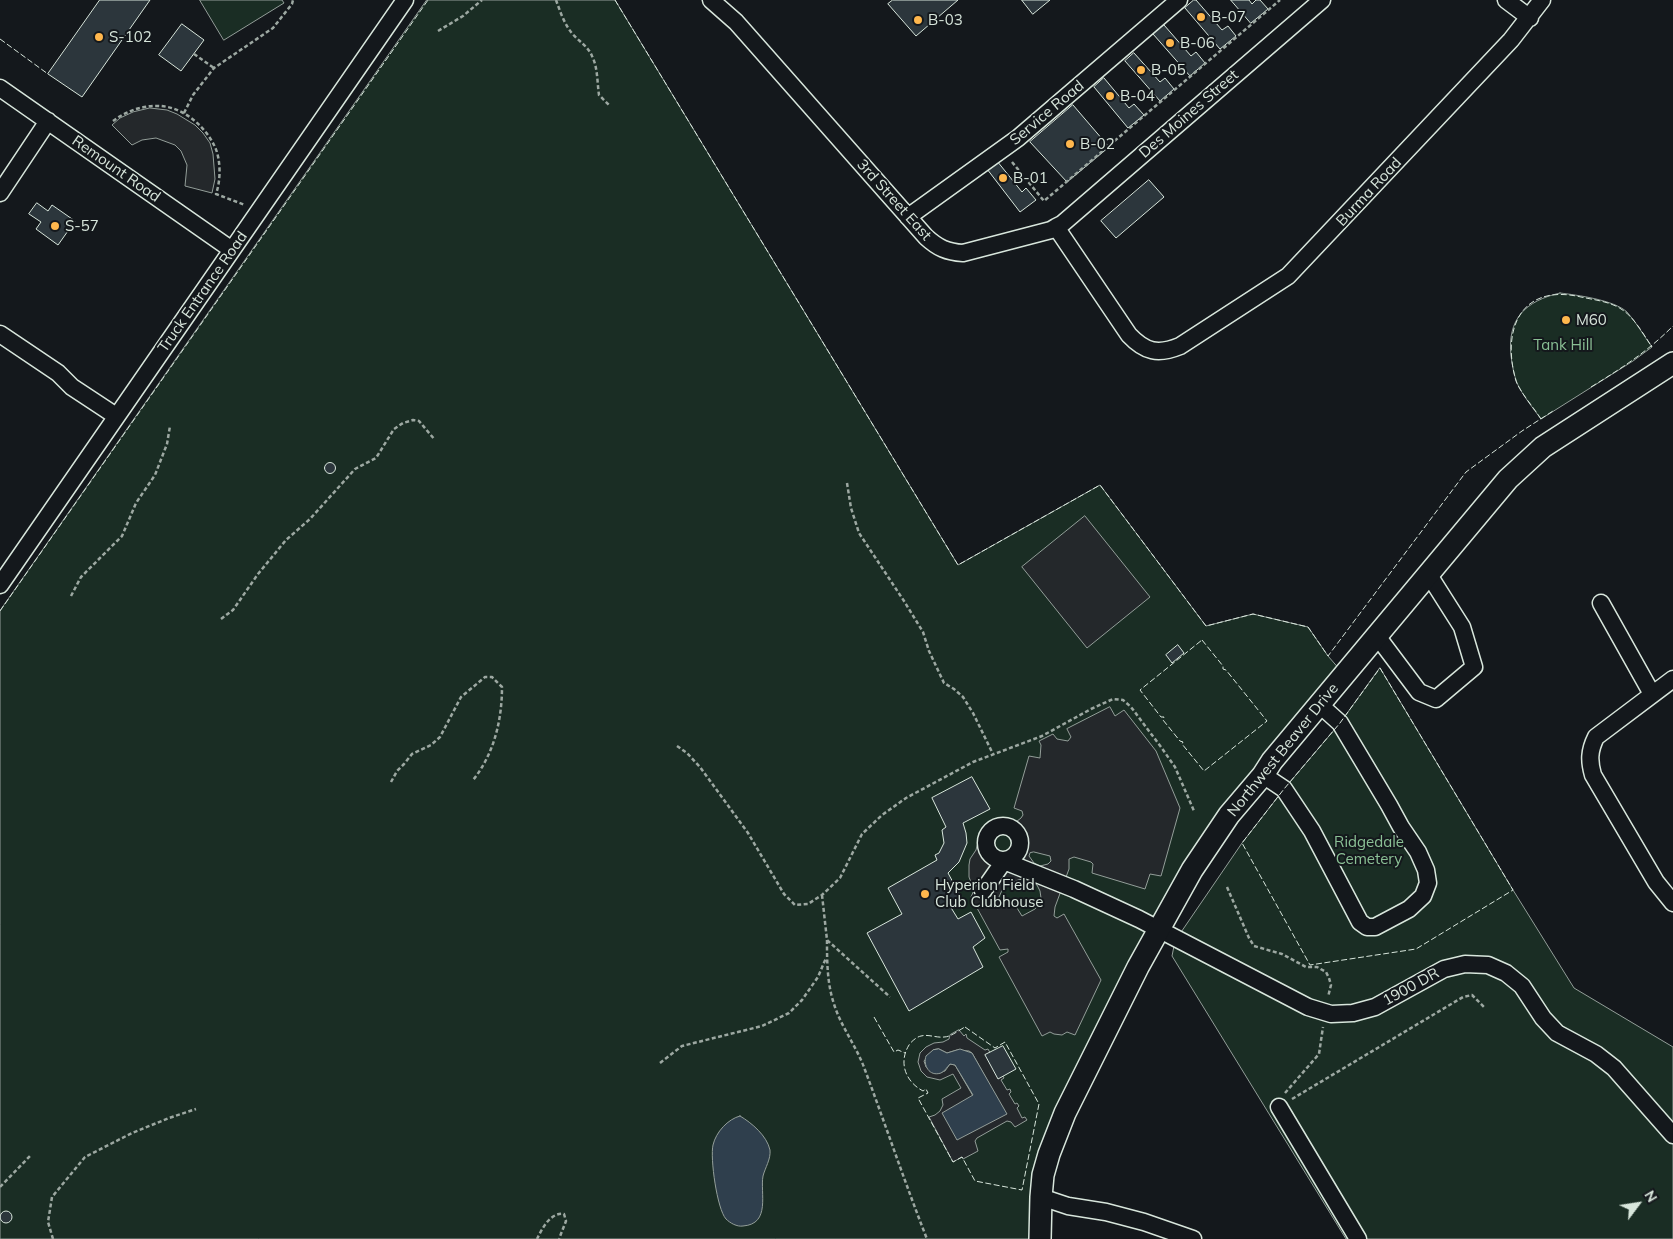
<!DOCTYPE html>
<style>
body{margin:0}
#map{position:relative;width:1673px;height:1239px;overflow:hidden;background:#14181c;font-family:Mulish,sans-serif}
canvas{display:block}
.north{position:absolute;left:1613px;top:1179px;width:50px;height:50px;-webkit-text-stroke:4px #14181c;paint-order:stroke;rotate:59deg;font-size:14px;font-weight:700;line-height:20px;text-align:center;color:#d8e6dc}
.north::after{content:'';display:block;margin:auto;width:18px;height:22px;background:#d8e6dc;clip-path:polygon(50% 0,100% 100%,50% 72%,0 100%)}
</style>
<div id="map">
<canvas width="1673" height="1239"></canvas>
<div class="north">N</div>
</div>
<script>
const context = document.querySelector('canvas').getContext('2d');
context.lineJoin = 'round';
function paint(path, color) { context.fillStyle = color; context.fill(path, 'evenodd'); }
function stroke(path, color, width, dash) { context.strokeStyle = color; context.lineWidth = width; context.lineCap = dash ? 'butt' : 'round'; context.setLineDash(dash || []); context.stroke(path); }
function write(font, color, halo, rows, align = 'center') {
  context.font = font + ' Mulish,sans-serif'; context.lineWidth = 4; context.setLineDash([]); context.textBaseline = 'middle'; context.strokeStyle = halo; context.fillStyle = color; for (const [text, x, y, turn = 0] of rows) {
    context.save(); context.translate(x, y); context.rotate((+turn || 0) * Math.PI / 180); context.textAlign = isNaN(turn) ? turn : align; if (halo) context.strokeText(text, 0, 0); context.fillText(text, 0, 0); context.restore();
  }
}
const green = new Path2D(`
 M200 0H282L284 3 224 40Z
 M427 0H615L958 565 1100 485 1206 626 1253 614 1308 627 1328 656 1341 671 1224 811 1092 1047 1034 1239H0V611Z
 M1560 293C1577 295 1614 300 1627 312 1636 322 1644 336 1652 347L1633 361 1541 419C1533 408 1523 396 1517 383 1514 375 1512 364 1511 356 1507 319 1525 301 1560 293Z
 M1380 668 1513 890 1574 988 1673 1047V1239H1346L1172 956 1175 941 1242 843 1284 789 1340 723Z`);
paint(green, '#1a2d24');
stroke(green, '#939e99', 1);
const parking = new Path2D(`
 M150 108 167 110 177 114 195 125 203 133 210 143 213 154 215 179 212 193 185 186 187 165 181 151 175 145 156 138 142 140 132 145 112 125 120 118 133 112Z
 M1085 516 1150 597 1087 648 1022 567Z
 M1110 707 1115 716 1124 710 1156 751 1180 808 1161 876 1150 874 1145 889 1092 873 1093 864 1091 862 1074 857 1069 859V869L1055 907 1054 916 1057 918 1064 914 1101 980 1075 1035 1067 1032 1062 1035 1054 1034 1050 1032 1042 1036 999 957 1008 952V949L1000 950 971 897 974 890 969 877V865L970 859 976 850 980 834 987 825 998 821 1016 822 1021 818 1023 815 1022 811 1014 808 1029 756 1040 758 1041 745 1039 741 1053 734 1057 739 1068 741 1071 737 1067 729ZM1000 831 1008 832 1013 837 1015 845 1009 854 1003 855 998 854 994 851 991 846 993 836ZM1034 852 1050 856 1051 861 1048 864 1040 866 1034 863 1029 856 1030 853ZM1025 879 1031 881 1037 885 1040 891 1041 898 1039 904 1035 909 1022 916 1012 900 1002 905 999 902V897L1003 888 1018 880Z
 M959 1030 964 1036 966 1034 967 1038 985 1050 988 1049 1004 1078 1001 1080 1007 1090 1010 1089 1011 1092 1009 1094 1015 1104 1017 1103 1019 1106 1017 1108 1022 1118 1025 1117 1027 1120 1015 1127 1011 1122 1007 1121 977 1138 975 1141 978 1151 963 1159 962 1157 953 1162 929 1117 935 1115 940 1111 943 1105 942 1099 961 1088 953 1074 940 1080 927 1077 921 1071 918 1062 920 1053 926 1047 934 1043 943 1042 949 1039 950 1035ZM939 1049 947 1053 957 1050 969 1051 972 1053 1006 1114 973 1096 955 1065 950 1064 945 1071 939 1073 926 1067 924 1061 933 1050Z`);
paint(parking, '#24282b');
stroke(parking, '#939e99', 1);
const water = new Path2D(`
 M939 1049 947 1053 960 1049 972 1053 1007 1114 957 1140 942 1113 973 1095 955 1065 950 1064C947 1067 945 1071 941 1073 929 1077 923 1065 926 1056L933 1050Z
 M740 1116C752 1123 767 1136 770 1150 771 1159 765 1168 763 1176 760 1193 771 1224 743 1226 737 1227 730 1223 726 1219 717 1209 710 1158 713 1145 716 1132 728 1119 740 1116Z`);
paint(water, '#2f3f4d');
stroke(water, '#939e99', 1);
const building = new Path2D(`
 M100 0H150L82 97 48 74Z
 M893 0H958L916 36 888 4Z
 M1022 0H1050L1033 14Z
 M1194 0H1196L1222 30 1228 26 1236 36 1220 49 1185 8Z
 M1231 0H1249L1252 4 1256 0H1260L1268 9 1251 23Z
 M182 24 204 40 181 71 159 55Z
 M1164 25 1191 56 1196 52 1205 63 1190 76 1153 34Z
 M1134 53 1160 82 1165 78 1174 89 1160 101 1125 61Z
 M1104 78 1129 108 1134 104 1144 115 1128 128 1094 87Z
 M1073 105 1109 147 1067 182 1030 142Z
 M997 161 1022 192 1026 188 1036 200 1020 212 987 169Z
 M1149 180 1164 197 1116 238 1101 221Z
 M37 203 48 211 52 205 75 221 58 245 36 229 41 222 29 214Z
 M324.5 468a5.5 5.5 0 1 1 11 0a5.5 5.5 0 1 1-11 0Z
 M1178 645 1184 653 1172 663 1166 655Z
 M972 777 990 809 963 823 966 833 967 843 959 862 948 873 962 899 950 906 958 919 971 912 985 938 973 947 983 967 909 1011 867 933 902 914 888 888 937 860 935 855 939 853 944 843 942 830 946 827 932 798Z
 M1003 1046 1016 1069 998 1079 985 1055Z
 M0 1217a6 6 0 1 1 12 0a6 6 0 1 1-12 0Z`);
paint(building, '#2c363c');
stroke(building, '#d8e6dc', 1);
const minor = new Path2D(`
 M711 0 736 22 926 237C938 248 947 252 963 253L1051 230 1056 227 1129 335C1145 352 1158 355 1180 346L1288 276 1511 40 1542 0
 M1506 0 1530 18
 M0 88 232 250
 M0 193 48 121
 M908 217 1018 138 1179 0
 M1056 227 1062 224 1322 0
 M0 334 58 373 72 387 116 416
 M0 585 405 0
 M1601 603 1652 694
 M1377 636 1419 692 1436 699 1474 667 1462 627 1429 575
 M1673 679 1596 737C1589 751 1589 761 1593 775L1656 882 1673 903
 M1263 775 1284 789 1312 831 1360 922 1367 927H1375L1409 909 1423 896 1428 883 1426 870 1418 852 1401 827 1389 805 1340 723 1320 705
 M986 843a17 17 0 1 1 34 0a17 17 0 1 1-34 0Z
 M983 891 1004 861 1074 889 1139 919 1308 1007 1331 1014 1353 1013 1375 1007 1444 969 1465 964 1488 965 1506 973 1522 986 1543 1018 1557 1033 1596 1054 1614 1068 1673 1135
 M1279 1107 1358 1239
 M1041 1197 1068 1206 1106 1212 1144 1222 1193 1239`);
const major = new Path2D(`
 M1040 1239 1041 1197 1043 1175 1049 1154 1065 1113 1138 967 1192 870 1229 815 1263 775 1272 761 1508 479 1543 447 1673 363`);
stroke(minor, '#d8e6dc', 19);
stroke(major, '#d8e6dc', 24);
stroke(new Path2D(`
 M556 0C560 11 564 23 571 32 578 41 588 46 592 56 598 68 597 82 599 95L610 106
 M438 31 463 16 482 0
 M194 54 214 68
 M184 113 193 95 214 68 273 28 292 4 293 0
 M113 121C126 111 143 105 160 106 182 107 204 125 214 145 221 158 221 180 216 194L245 205
 M1012 162 1044 201 1280 0
 M847 483 851 508 859 533 904 601 923 632 929 651 944 683 954 689 963 697 973 713 993 754
 M71 596 81 577 122 536 136 503 155 475 167 444 170 426
 M221 619 233 610 258 574 286 540 310 519 355 469 376 458 394 429 403 423 413 420 419 421 435 440
 M677 746 687 753 700 767 748 833 784 894 795 905 808 904 822 895 840 878 862 834 882 815 906 798 973 762 1042 736 1091 709 1113 699 1123 700 1131 707 1161 747 1175 767 1194 811
 M391 782 397 771 404 764 412 754 431 745 440 737 461 697 485 677H492L502 687C502 720 494 754 473 780
 M1227 887 1249 938 1254 946 1282 954 1306 967H1317L1326 972 1329 978 1331 985 1328 997
 M822 895 827 940 890 997
 M827 940C827 961 827 983 834 1004 841 1027 857 1047 865 1070 886 1126 905 1183 927 1239
 M660 1063 682 1046 762 1026 789 1013 802 1000 818 977 826 958
 M1285 1093 1319 1054 1323 1027
 M1292 1099 1463 997 1472 995 1484 1007
 M0 1187 30 1156
 M53 1239 48 1222 52 1197 85 1157 132 1133 169 1118 196 1109
 M537 1239C542 1229 550 1212 564 1214L566 1221 559 1239`), '#9da8a2', 2.5, [4, 2.5]);
stroke(minor, '#14181c', 16);
stroke(major, '#14181c', 21);
stroke(new Path2D(`
 M615 0 958 565 1100 485 1206 626 1253 614 1308 627 1328 656 1466 472 1522 431 1553 411
 M0 39 48 74
 M1591 387C1622 368 1647 352 1673 326
 M1541 419C1534 408 1520 392 1516 381 1501 329 1521 283 1581 297 1595 300 1613 302 1624 311 1635 319 1644 335 1652 347
 M0 611 428 0
 M1202 640 1223 666V669L1226 670 1267 721 1204 771 1182 744 1183 742 1180 741 1163 720 1164 717H1161L1140 690Z
 M1380 668 1513 890 1416 949 1310 965 1242 843 1284 789 1340 723Z
 M874 1017 894 1052 898 1050 905 1053
 M965 1027 995 1048 1005 1042 1039 1104 1022 1190 975 1181 962 1157 953 1162 918 1098 928 1093 926 1089 923 1091C906 1082 898 1063 909 1045 911 1042 916 1037 921 1036 928 1034 937 1038 944 1037 951 1037 959 1030 965 1027Z`), '#d8e6dc', 1, [6, 2.5]);
for (const [x, y, r, color] of [
 [1201,17,5,"#ffb74d"],
 [918,20,5,"#ffb74d"],
 [99,37,5,"#ffb74d"],
 [1170,43,5,"#ffb74d"],
 [1141,70,5,"#ffb74d"],
 [1110,96,5,"#ffb74d"],
 [1070,144,5,"#ffb74d"],
 [1003,178,5,"#ffb74d"],
 [55,226,5,"#ffb74d"],
 [1566,320,5,"#ffb74d"],
 [925,894,5,"#ffb74d"]
]) { const dot = new Path2D(); dot.arc(x, y, r, 0, 2 * Math.PI); context.fillStyle = color; context.fill(dot); stroke(dot, '#14181c', 2); }
write('15px', '#d8e6dc', '#14181c', [
 ["B-07",1211,17],
 ["B-03",928,20],
 ["S-102",109,37],
 ["B-06",1180,43],
 ["B-05",1151,70],
 ["B-04",1120,96],
 ["B-02",1080,144],
 ["B-01",1013,178],
 ["S-57",65,226],
 ["M60",1576,320],
 ["Hyperion Field",935,885],
 ["Club Clubhouse",935,902]
], 'left');
write('15px', '#d8e6dc', '#14181c', [
 ["Service Road",1047,113,-40],
 ["Des Moines Street",1189,114,-41],
 ["Remount Road",116,169,35],
 ["Burma Road",1369,192,-47],
 ["3rd Street East",894,200,48],
 ["Truck Entrance Road",203,292,-55],
 ["Northwest Beaver Drive",1283,750,-51],
 ["1900 DR",1411,987,-29]
]);
write('15px', '#8ac095', '#14181c', [
 ["Tank Hill",1563,345],
 ["Ridgedale",1369,842],
 ["Cemetery",1369,859]
]);
</script>
